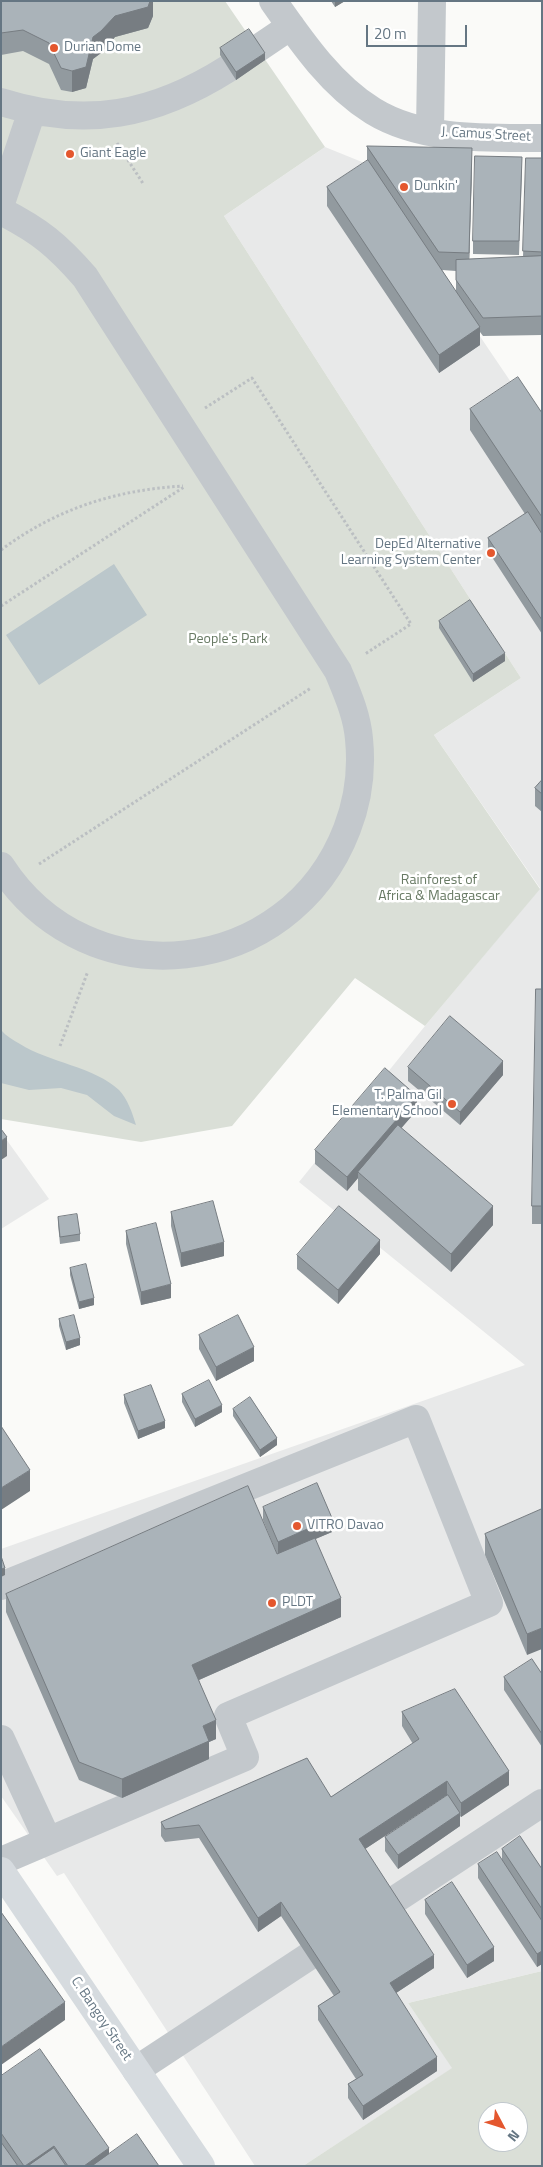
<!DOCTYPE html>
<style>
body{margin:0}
#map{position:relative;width:543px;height:2167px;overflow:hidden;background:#fafaf8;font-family:"Titillium Web",sans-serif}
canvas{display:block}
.frame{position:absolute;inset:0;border:2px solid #657683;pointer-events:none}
.north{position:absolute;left:478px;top:2102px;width:50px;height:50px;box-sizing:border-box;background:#fff;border:1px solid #c1c8cd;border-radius:50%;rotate:130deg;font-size:14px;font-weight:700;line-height:20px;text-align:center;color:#657683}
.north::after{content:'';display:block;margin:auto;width:18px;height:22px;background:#e4572e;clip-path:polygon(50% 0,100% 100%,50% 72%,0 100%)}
.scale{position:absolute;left:366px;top:25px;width:101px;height:22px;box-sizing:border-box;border:2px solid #657683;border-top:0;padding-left:6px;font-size:15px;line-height:18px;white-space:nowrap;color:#657683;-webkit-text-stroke:4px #fff;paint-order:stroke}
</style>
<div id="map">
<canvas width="543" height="2167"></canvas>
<div class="frame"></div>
<div class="north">N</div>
<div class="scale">20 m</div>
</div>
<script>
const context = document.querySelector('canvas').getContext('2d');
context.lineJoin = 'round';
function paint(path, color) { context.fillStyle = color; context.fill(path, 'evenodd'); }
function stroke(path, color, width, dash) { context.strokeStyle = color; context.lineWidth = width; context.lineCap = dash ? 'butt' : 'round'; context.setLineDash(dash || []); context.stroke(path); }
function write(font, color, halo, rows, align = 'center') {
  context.font = font + ' "Titillium Web",sans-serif'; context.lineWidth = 5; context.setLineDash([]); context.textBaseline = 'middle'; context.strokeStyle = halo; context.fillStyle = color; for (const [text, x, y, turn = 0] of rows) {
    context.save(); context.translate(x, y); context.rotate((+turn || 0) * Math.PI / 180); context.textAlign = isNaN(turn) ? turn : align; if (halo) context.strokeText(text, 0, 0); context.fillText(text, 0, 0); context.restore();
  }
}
paint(new Path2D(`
 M325 147 362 162 542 428V1971L408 2003 453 2068 303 2166H255L64 1873 57 1876 1 1796V1549L525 1365 299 1182 425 1026 540 888 434 735 521 678 224 216Z
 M1 1132 49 1199 1 1229Z`), '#e8e9e9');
paint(new Path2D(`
 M1 1H225L325 147 224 216 521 678 434 735 540 889 425 1026 355 978 232 1126 141 1142 1 1119Z
 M542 1971V2166H303L452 2068 408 2003ZM488 2112H518V2142H488Z`), '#dadfd7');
paint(new Path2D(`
 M114 564 147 615 39 685 6 635Z
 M1 1030C6 1036 13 1040 20 1044 48 1062 95 1067 119 1090 128 1100 132 1112 136 1125L114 1116 87 1095 61 1088 29 1090 1 1083Z`), '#bbc7cb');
stroke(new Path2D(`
 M117 143 144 185
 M205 408 252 378 411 624 365 654
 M1 550C56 509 115 490 183 486
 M1 606 184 487
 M39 864 311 688
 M60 1046 88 971`), '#bbbfc2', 3, [2.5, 2.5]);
stroke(new Path2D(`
 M273 1C301 41 331 85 373 111 422 141 487 138 542 138
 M257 49 291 26
 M1 102C86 129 155 115 229 68
 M430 131 432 1
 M1 203 32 111
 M1 211C40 231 57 245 85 277L338 671C347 693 357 715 359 739 362 769 358 801 347 829 290 978 89 1002 1 866
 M1 1586 416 1419 489 1603 228 1716 245 1757 1 1861
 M1 1739 48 1841
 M136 2070 542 1803`), '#c3c8cc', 28);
stroke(new Path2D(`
 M1 1871 201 2166`), '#d6dbdf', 28);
paint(new Path2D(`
 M1 1H153V16L148 28 115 37 101 53 93 59 86 88 72 92 61 90 49 64 23 51 1 55Z
 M331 1H345L335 7Z
 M220 48 265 60 236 80 220 55Z
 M367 146 472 166 469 259 523 257 526 158H542V335L483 336 480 332V345L439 373 327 206V187L367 161ZM442 270 456 271V292Z
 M522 171 519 255 473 254V241Z
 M470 409 542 413V634L488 551V538L525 514 470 430Z
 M439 621 505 661 473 682 439 628Z
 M542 780V812L535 806V788Z
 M542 989V1224H532V1206Z
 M408 1067 503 1075 460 1125 408 1081Z
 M417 1110 401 1128 493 1225 451 1272 358 1190V1178L347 1191 315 1164V1150Z
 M171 1212 224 1256 181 1267 171 1226Z
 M58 1217 80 1234V1241L60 1244 58 1224Z
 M126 1231 171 1298 141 1305 126 1244Z
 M380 1254 338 1304 297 1269V1255Z
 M70 1268 94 1305 79 1309 70 1275Z
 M59 1319 80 1345 66 1350 59 1326Z
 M199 1335 254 1361 216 1381 199 1349Z
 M182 1394 222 1412 195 1427 182 1402Z
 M124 1395 165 1428 138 1439 124 1403Z
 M233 1409 277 1445 260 1457 233 1416Z
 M263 1507 332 1532 315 1539 341 1617 199 1680 216 1739 209 1742V1759L122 1798 79 1780 6 1612V1594L277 1554 263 1520Z
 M542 1509 527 1655 485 1555V1534Z
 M542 1674V1747L504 1690V1677Z
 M402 1712 509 1785 461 1817 460 1816V1826L398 1869 385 1851V1837L447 1796V1795L365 1849 434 1968 396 1993 437 2071 363 2120 348 2098V2084L356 2079 318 2020V2006L334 1996 281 1916 258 1932 199 1838 165 1842 161 1836V1822L331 1797 413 1744 402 1726Z
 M502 1849 542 1869V1964L537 1967 478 1878V1864L502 1860Z
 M425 1900 494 1961 467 1978 425 1914Z
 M1 2076 109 2154 159 2166H1Z`), '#929a9f');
paint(new Path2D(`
 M150 1H153V16L148 28 115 37 101 53 93 59 86 88 72 92V71L93 37 115 16Z
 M335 1H345L335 7Z
 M265 53V60L236 80V72Z
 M472 148V166L469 271V253Z
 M480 327V345L439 373V355Z
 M505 653V661L473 682V674Z
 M503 1061V1075L460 1125V1112Z
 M417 1096V1110L361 1175 358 1172V1178L347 1191V1177Z
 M7 1137V1156L1 1160V1141Z
 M493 1206V1225L451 1272V1254Z
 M380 1240V1254L338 1304V1290Z
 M224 1242V1256L181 1267V1253Z
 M171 1284V1298L141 1305V1292Z
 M94 1298V1305L79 1309V1302Z
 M80 1338V1345L66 1350V1342Z
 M254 1347V1361L216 1381V1367Z
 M222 1405V1412L195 1427V1419Z
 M165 1421V1428L138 1439V1431Z
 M277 1438V1445L260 1457V1450Z
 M30 1470V1491L1 1510V1488Z
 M332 1518V1532L278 1555V1542Z
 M5 1568V1575L1 1577V1569Z
 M341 1598V1617L192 1683V1665Z
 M542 1628V1649L527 1655V1634Z
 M216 1720V1739L209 1742V1759L122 1798V1779L203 1726Z
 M509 1771V1785L461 1817V1803Z
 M447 1781V1795L359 1853V1839Z
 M460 1813V1826L398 1869V1855Z
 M281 1902V1916L258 1932V1918Z
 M494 1947V1961L467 1978V1965Z
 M542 1951V1964L537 1967V1954Z
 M434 1955V1968L390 1997V1983Z
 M65 2002V2020L1 2065V2047Z
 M437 2057V2071L363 2120V2106Z
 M54 2146V2164L52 2166H25Z
 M109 2148V2166H84Z`), '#777d82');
const building = new Path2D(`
 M1 1H150L148 7 115 16 101 31 93 37 86 67 72 71 61 68 49 43 23 30 1 33Z
 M249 29 265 53 236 72 220 48Z
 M367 146 472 148 469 253 439 252Z
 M475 156 522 157 519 241H473Z
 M526 158H542V252L523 251Z
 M368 160 480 327 439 355 327 187Z
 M542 256V316L483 318 456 280V260Z
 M518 377 542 413V517L470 409Z
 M528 512 542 534V620L488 538Z
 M470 600 505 653 473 674 439 621Z
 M542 780V794L535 788Z
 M536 989H542V1206H532Z
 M450 1016 503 1061 460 1112 408 1067Z
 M385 1068 417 1096 347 1177 315 1150Z
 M398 1125 493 1206 451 1254 358 1172Z
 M1 1129 7 1137 1 1141Z
 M213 1201 224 1242 181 1253 171 1212Z
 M339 1206 380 1240 338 1290 297 1255Z
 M77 1214 80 1234 60 1237 58 1217Z
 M156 1223 171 1284 141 1292 126 1231Z
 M86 1264 94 1298 79 1302 70 1268Z
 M74 1315 80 1338 66 1342 59 1319Z
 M238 1315 254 1347 216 1367 199 1335Z
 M209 1380 222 1405 195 1419 182 1394Z
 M151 1385 165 1421 138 1431 124 1395Z
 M250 1397 277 1438 260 1450 233 1409Z
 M1 1426 30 1470 1 1488Z
 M317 1483 332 1518 278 1542 263 1507Z
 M248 1486 277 1554 315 1538 341 1598 192 1665 216 1720 203 1726 209 1741 122 1779 79 1762 6 1594Z
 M542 1509V1628L527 1634 485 1534Z
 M1 1556 5 1568 1 1569Z
 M532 1659 542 1674V1734L504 1677Z
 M455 1689 509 1771 461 1803 447 1781 359 1839 434 1955 390 1983 437 2057 363 2106 348 2084 363 2075 318 2006 340 1992 281 1902 258 1918 199 1825 165 1829 161 1822 307 1758 331 1797 419 1739 402 1712Z
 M448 1795 460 1813 398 1855 385 1837Z
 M520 1836 542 1869V1909L502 1849Z
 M497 1852 542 1921V1951L537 1954 478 1864Z
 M452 1882 494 1947 467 1965 425 1900Z
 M1 1912 65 2002 1 2047Z
 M40 2049 109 2148 84 2166H68L54 2146 25 2166H24L1 2133V2076Z
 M137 2134 159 2166H92Z
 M1 2142 18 2166H1Z
 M54 2148 66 2166H28Z`);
paint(building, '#aab3b9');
stroke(building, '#777d82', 1);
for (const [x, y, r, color] of [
 [54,48,5,"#e4572e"],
 [70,154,5,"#e4572e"],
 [404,187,5,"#e4572e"],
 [491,553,5,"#e4572e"],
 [452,1104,5,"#e4572e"],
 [297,1526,5,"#e4572e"],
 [272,1603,5,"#e4572e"]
]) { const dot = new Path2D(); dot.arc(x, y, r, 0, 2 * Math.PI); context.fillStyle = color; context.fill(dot); stroke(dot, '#fff', 2); }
write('14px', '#657683', '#fff', [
 ["Durian Dome",64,48],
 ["Giant Eagle",80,154],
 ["Dunkin'",414,187],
 ["DepEd Alternative",481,545,"right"],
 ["Learning System Center",481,561,"right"],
 ["T. Palma Gil",442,1096,"right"],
 ["Elementary School",442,1112,"right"],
 ["VITRO Davao",307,1526],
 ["PLDT",282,1603]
], 'left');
write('14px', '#657683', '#fff', [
 ["J. Camus Street",486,135,3],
 ["C. Bangoy Street",101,2019,56]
]);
write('14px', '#687a64', '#fff', [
 ["People's Park",228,640],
 ["Rainforest of",439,881],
 ["Africa & Madagascar",439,897]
]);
</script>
